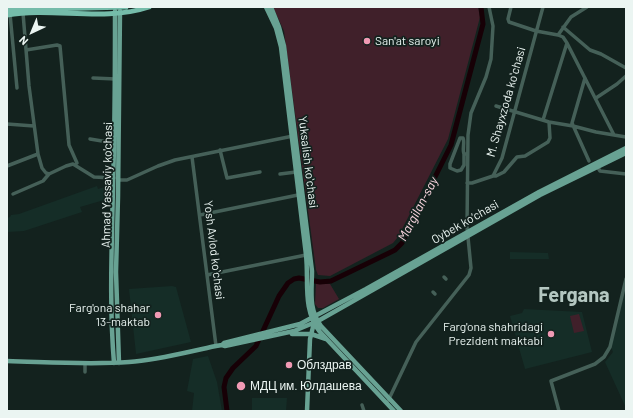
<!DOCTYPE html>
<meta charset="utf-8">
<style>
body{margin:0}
#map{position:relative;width:633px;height:418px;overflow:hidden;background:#13221e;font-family:Barlow,sans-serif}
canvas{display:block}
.frame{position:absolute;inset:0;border:8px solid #ebf5f2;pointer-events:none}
.north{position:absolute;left:12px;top:12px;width:40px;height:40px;-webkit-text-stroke:3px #13221e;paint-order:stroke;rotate:224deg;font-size:11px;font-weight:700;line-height:16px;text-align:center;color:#ebf5f2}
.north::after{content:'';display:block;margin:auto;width:14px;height:18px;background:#ebf5f2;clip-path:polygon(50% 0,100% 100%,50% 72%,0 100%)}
</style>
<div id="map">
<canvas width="633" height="418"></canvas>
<div class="frame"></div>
<div class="north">N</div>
</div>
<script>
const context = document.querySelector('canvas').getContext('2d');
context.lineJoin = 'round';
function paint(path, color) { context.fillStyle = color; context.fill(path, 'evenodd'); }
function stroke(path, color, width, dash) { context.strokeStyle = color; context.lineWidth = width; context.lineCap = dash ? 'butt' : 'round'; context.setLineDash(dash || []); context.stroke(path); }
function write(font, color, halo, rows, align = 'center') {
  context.font = font + ' Barlow,sans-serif'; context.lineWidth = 3.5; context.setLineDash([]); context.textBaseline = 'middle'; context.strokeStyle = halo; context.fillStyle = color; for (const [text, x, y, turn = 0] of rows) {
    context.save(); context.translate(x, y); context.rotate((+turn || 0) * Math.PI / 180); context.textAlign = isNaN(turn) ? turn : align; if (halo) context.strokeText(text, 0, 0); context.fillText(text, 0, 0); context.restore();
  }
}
paint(new Path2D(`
 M111 185V198L80 207 82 212 24 231 7 232V218L10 217 11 215 19 214 97 186 98 189Z
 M510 252 548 253 549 259H510Z
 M626 284V408L605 362 613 352 611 347Z
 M172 286 176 287 191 342 136 354 129 289Z
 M524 309 582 312 592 352 525 369 510 316 522 313Z
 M208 356 217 382 222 411H192L194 393 187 391 193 359Z
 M252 398H287L286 411H252Z`), '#152d27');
paint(new Path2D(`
 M273 7H478L480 17 479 21 448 139 398 237 393 243 330 276 318 275 316 270 284 31Z
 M316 283 330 284 339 299 323 308H318L315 304Z
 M579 314 584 331 574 333 570 316Z`), '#40202a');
stroke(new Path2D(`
 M227 411 224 387 226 378 233 368 256 346 279 296 288 283 294 279 299 278 320 282 331 281 389 253 395 250 402 243 451 145 483 24 481 7`), '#170006', 5);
stroke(new Path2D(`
 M511 7 508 19 509 22 536 31 558 35
 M587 7 571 17 558 35 563 37 567 43 614 135
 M23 13 29 86 38 154 42 168 46 173 49 174 66 166 73 164 94 177 114 178
 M10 14 17 88
 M563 27 590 50 601 54 626 68
 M26 50 57 45 60 46 69 145 77 163
 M93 78 116 79
 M585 78 572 123 589 161
 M596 98 617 84 626 76
 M496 106 549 122 573 126 596 132 626 137
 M543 120 567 43
 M7 124 34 126
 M90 139 114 143
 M220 150 227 178 260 172
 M464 154C462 149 465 143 463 138H460L450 164V168L457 171 461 170 464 165V154H467
 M192 157 216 346
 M7 166 38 154
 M597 166 600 171 626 174
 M280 174 296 172
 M493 176H496L504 172 517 157 525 156 548 142 550 138 549 122
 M118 180H127L158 166 175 160 293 136
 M467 183H472L493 176 502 158 543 7
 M13 194 43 181 49 174
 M200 215 298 195
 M207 275 306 255
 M444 277 446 279
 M433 292 435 294
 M85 372V363
 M388 401 416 342 469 275 471 268 467 227 468 135 471 113 486 77 491 59 493 26 489 7
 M362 405 364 411
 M559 411 551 381 595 364 604 357 610 347 626 279`), '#456058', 3.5);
stroke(new Path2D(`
 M266 7 276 28 281 47 306 255C309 281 302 310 320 332L394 411
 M271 7 279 27 284 46 312 271C312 291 308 308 321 326L401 411
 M292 334H311L326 339
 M222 345 224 343 300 324 366 289 539 192 626 148
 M7 361C47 362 89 365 129 362 158 360 187 352 216 346L222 345 225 346 294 331 318 321 540 195 626 153
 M114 363C109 304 112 244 113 184 115 126 115 69 115 11
 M119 363 116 272 118 197 120 11
 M307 411 310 339 314 323`), '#68a293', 4.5);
stroke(new Path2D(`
 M7 10 126 7
 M7 15C53 7 104 22 149 7`), '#75bcaa', 5);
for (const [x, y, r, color] of [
 [367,41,4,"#f09ab4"],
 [158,315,4,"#f09ab4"],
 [551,334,4,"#f09ab4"],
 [289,365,4,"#f09ab4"],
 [241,386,5,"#f09ab4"]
]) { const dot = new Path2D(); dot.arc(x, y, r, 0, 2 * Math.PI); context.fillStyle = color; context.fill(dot); stroke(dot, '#13221e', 1.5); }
write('12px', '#ebf5f2', '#13221e', [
 ["San'at saroyi",375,41],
 ["Farg'ona shahar",150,308,"right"],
 ["13-maktab",150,322,"right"],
 ["Farg'ona shahridagi",543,327,"right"],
 ["Prezident maktabi",543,341,"right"],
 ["Облздрав",297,365],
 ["МДЦ им. Юлдашева",250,386]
], 'left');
write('12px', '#ebf5f2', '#13221e', [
 ["M. Shayxzoda koʻchasi",506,102,-74],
 ["Yuksalish koʻchasi",308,162,83],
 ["Ahmad Yassaviy ko'chasi",107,185,-89],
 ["Oybek ko‘chasi",465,222,-30],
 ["Yosh Avlod koʻchasi",214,250,83]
]);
write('italic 13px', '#fdd8e2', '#13221e', [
 ["Margilan-say",418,209,-62]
]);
write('bold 20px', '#b4c7c1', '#13221e', [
 ["Fergana",574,295]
]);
</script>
